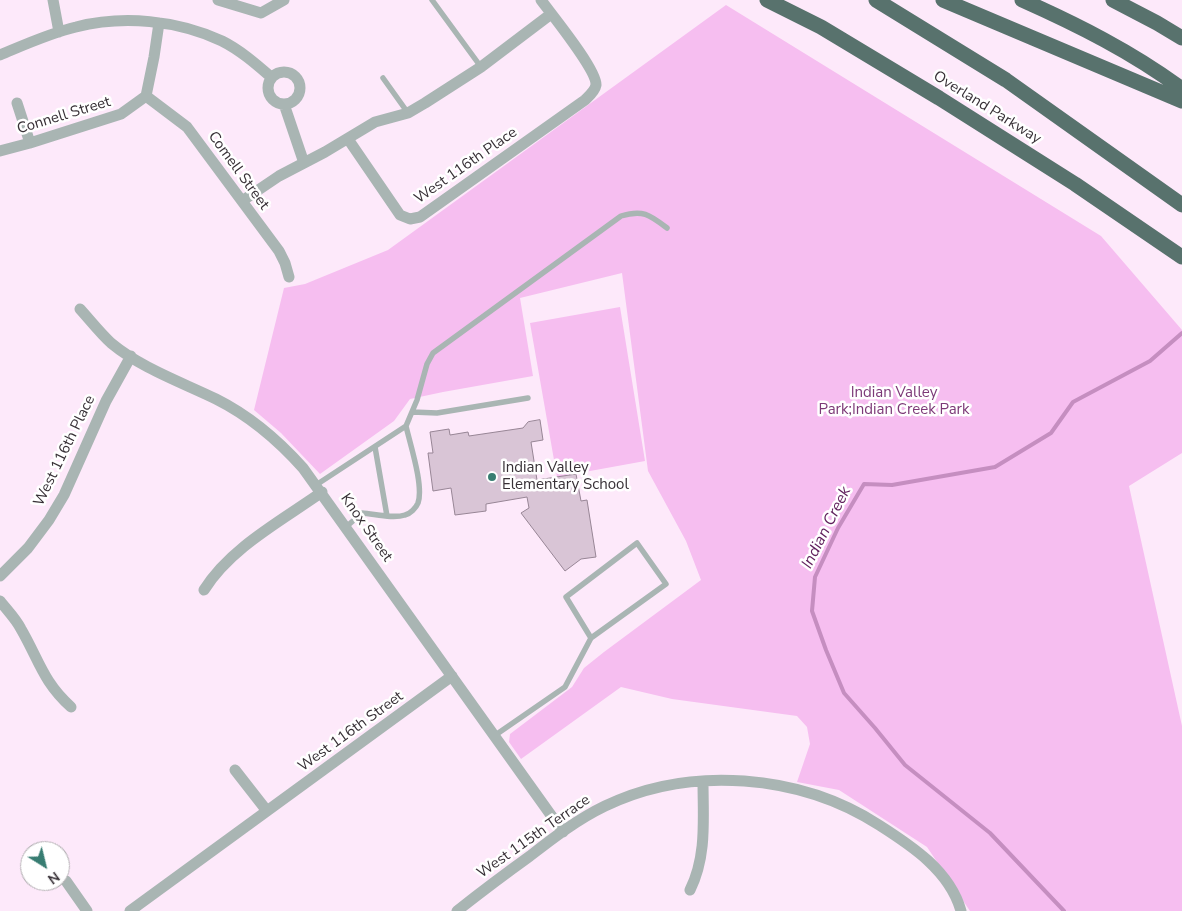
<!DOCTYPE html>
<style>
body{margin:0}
#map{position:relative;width:1182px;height:911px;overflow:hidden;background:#fde9fa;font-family:"Nunito Sans",sans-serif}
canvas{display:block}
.north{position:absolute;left:20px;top:841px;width:50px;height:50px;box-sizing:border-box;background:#fff;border:1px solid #afacaf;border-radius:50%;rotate:144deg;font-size:14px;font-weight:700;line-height:20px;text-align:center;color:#373036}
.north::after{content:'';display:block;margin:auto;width:18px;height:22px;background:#387d72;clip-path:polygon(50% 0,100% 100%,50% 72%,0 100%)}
</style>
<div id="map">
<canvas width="1182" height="911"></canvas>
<div class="north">N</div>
</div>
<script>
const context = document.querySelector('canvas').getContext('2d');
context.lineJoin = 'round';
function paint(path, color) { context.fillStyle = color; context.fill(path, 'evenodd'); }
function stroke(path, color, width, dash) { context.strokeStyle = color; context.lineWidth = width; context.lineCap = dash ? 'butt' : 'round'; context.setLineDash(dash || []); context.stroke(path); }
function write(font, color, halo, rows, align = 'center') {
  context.font = font + ' "Nunito Sans",sans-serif'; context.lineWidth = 5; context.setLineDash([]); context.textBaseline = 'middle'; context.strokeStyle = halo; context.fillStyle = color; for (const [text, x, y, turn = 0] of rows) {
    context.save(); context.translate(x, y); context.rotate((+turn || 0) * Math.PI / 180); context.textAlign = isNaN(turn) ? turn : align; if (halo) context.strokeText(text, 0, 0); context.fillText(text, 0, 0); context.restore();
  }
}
paint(new Path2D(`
 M726 5 1101 236 1182 330V453L1129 486 1182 726V911H970L927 847 839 790 797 782 810 744 807 727 797 716 672 699 621 687 521 759 509 742 510 734 572 687 584 668 604 652 701 580 686 541 648 471 622 273 520 298 533 376 443 392 410 399 394 421 320 474 281 433 254 410 284 288 305 284 388 250Z
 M620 307 645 461 557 477 530 323Z`), '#f6bef0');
stroke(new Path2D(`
 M1064 911 990 833 905 765 875 728 844 693 826 650 812 611 815 577 838 528 864 484 892 485 995 467 1051 433 1073 402 1150 361 1182 333`), '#c58ec0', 4);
const building = new Path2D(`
 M540 420 543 440 531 442 537 480 576 474 581 501 587 500 596 557 581 559 565 571 521 513 529 508 527 497 486 504V511L455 515 451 488 433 491 428 453H433L430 432 449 429 450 435 468 432 469 436 523 428 528 422Z`);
paint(building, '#d9c5d6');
stroke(building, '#978595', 1);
stroke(new Path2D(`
 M432 0 481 67
 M383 78 408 113
 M412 412 437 413 528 398
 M375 447 387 516
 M316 485 406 426 417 400 427 364 433 353 621 216C643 209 650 215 667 228
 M346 527 362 513C375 514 393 519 405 515 410 514 416 508 418 503 424 486 410 444 406 426
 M494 736 565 687 591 638 666 584 637 543 566 597 591 638`), '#a9b5b3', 5.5);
stroke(new Path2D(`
 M53 0 59 32
 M218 0 261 13 284 0
 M0 55C24 45 50 33 76 27 123 15 177 20 222 41 240 50 256 64 271 77
 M268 88a16 16 0 1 1 32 0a16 16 0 1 1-32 0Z
 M146 96 187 127 279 251 285 263 289 277
 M17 103 30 143
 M284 104 304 163
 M348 139 400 215 410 219 420 217 585 100C589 96 595 91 596 85 597 70 552 15 541 0
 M0 151 30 143 121 114 146 96 154 57 159 23
 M242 201 279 176 325 152 375 122 408 113 425 103 481 67 551 14
 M80 309C90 320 100 333 111 343 141 368 181 382 216 399 250 416 278 440 303 468L563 832
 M0 576 28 548 49 520 64 495 106 401 131 356
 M204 590C230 548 281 521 322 492
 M0 601C7 610 16 619 21 629 39 660 43 682 71 707
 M235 770 267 811
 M66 881 87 911
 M690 890C707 856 703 819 703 781
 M130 911 452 676
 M457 911C481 892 505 874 530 856 553 838 578 819 605 806 690 765 800 774 879 825 912 846 950 871 961 911`), '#a9b5b3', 11);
stroke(new Path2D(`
 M767 0 821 27 939 98 1075 184 1182 257
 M876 0 1006 80 1182 205
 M943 0 1182 101
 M1022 0C1078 25 1132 52 1182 89
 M1113 0 1157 23 1182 38`), '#58726d', 15);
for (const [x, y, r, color] of [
 [492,477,5,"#387d72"]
]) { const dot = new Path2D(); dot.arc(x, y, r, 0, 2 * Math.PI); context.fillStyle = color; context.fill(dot); stroke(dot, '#fff', 2); }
write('15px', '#373036', '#fff', [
 ["Overland Parkway",987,108,32],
 ["Connell Street",64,116,-17],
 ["West 116th Place",466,166,-35],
 ["Comell Street",238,171,54],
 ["West 116th Place",65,451,-64],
 ["Knox Street",366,528,55],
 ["West 116th Street",351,732,-36],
 ["West 115th Terrace",534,837,-35]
]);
write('15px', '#7c3977', '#fff', [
 ["Indian Valley",894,393],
 ["Park;Indian Creek Park",894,410]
]);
write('15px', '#373036', '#fff', [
 ["Indian Valley",502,468],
 ["Elementary School",502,485]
], 'left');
write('italic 16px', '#5f1e5c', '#fff', [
 ["Indian Creek",827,528,-63]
]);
</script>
